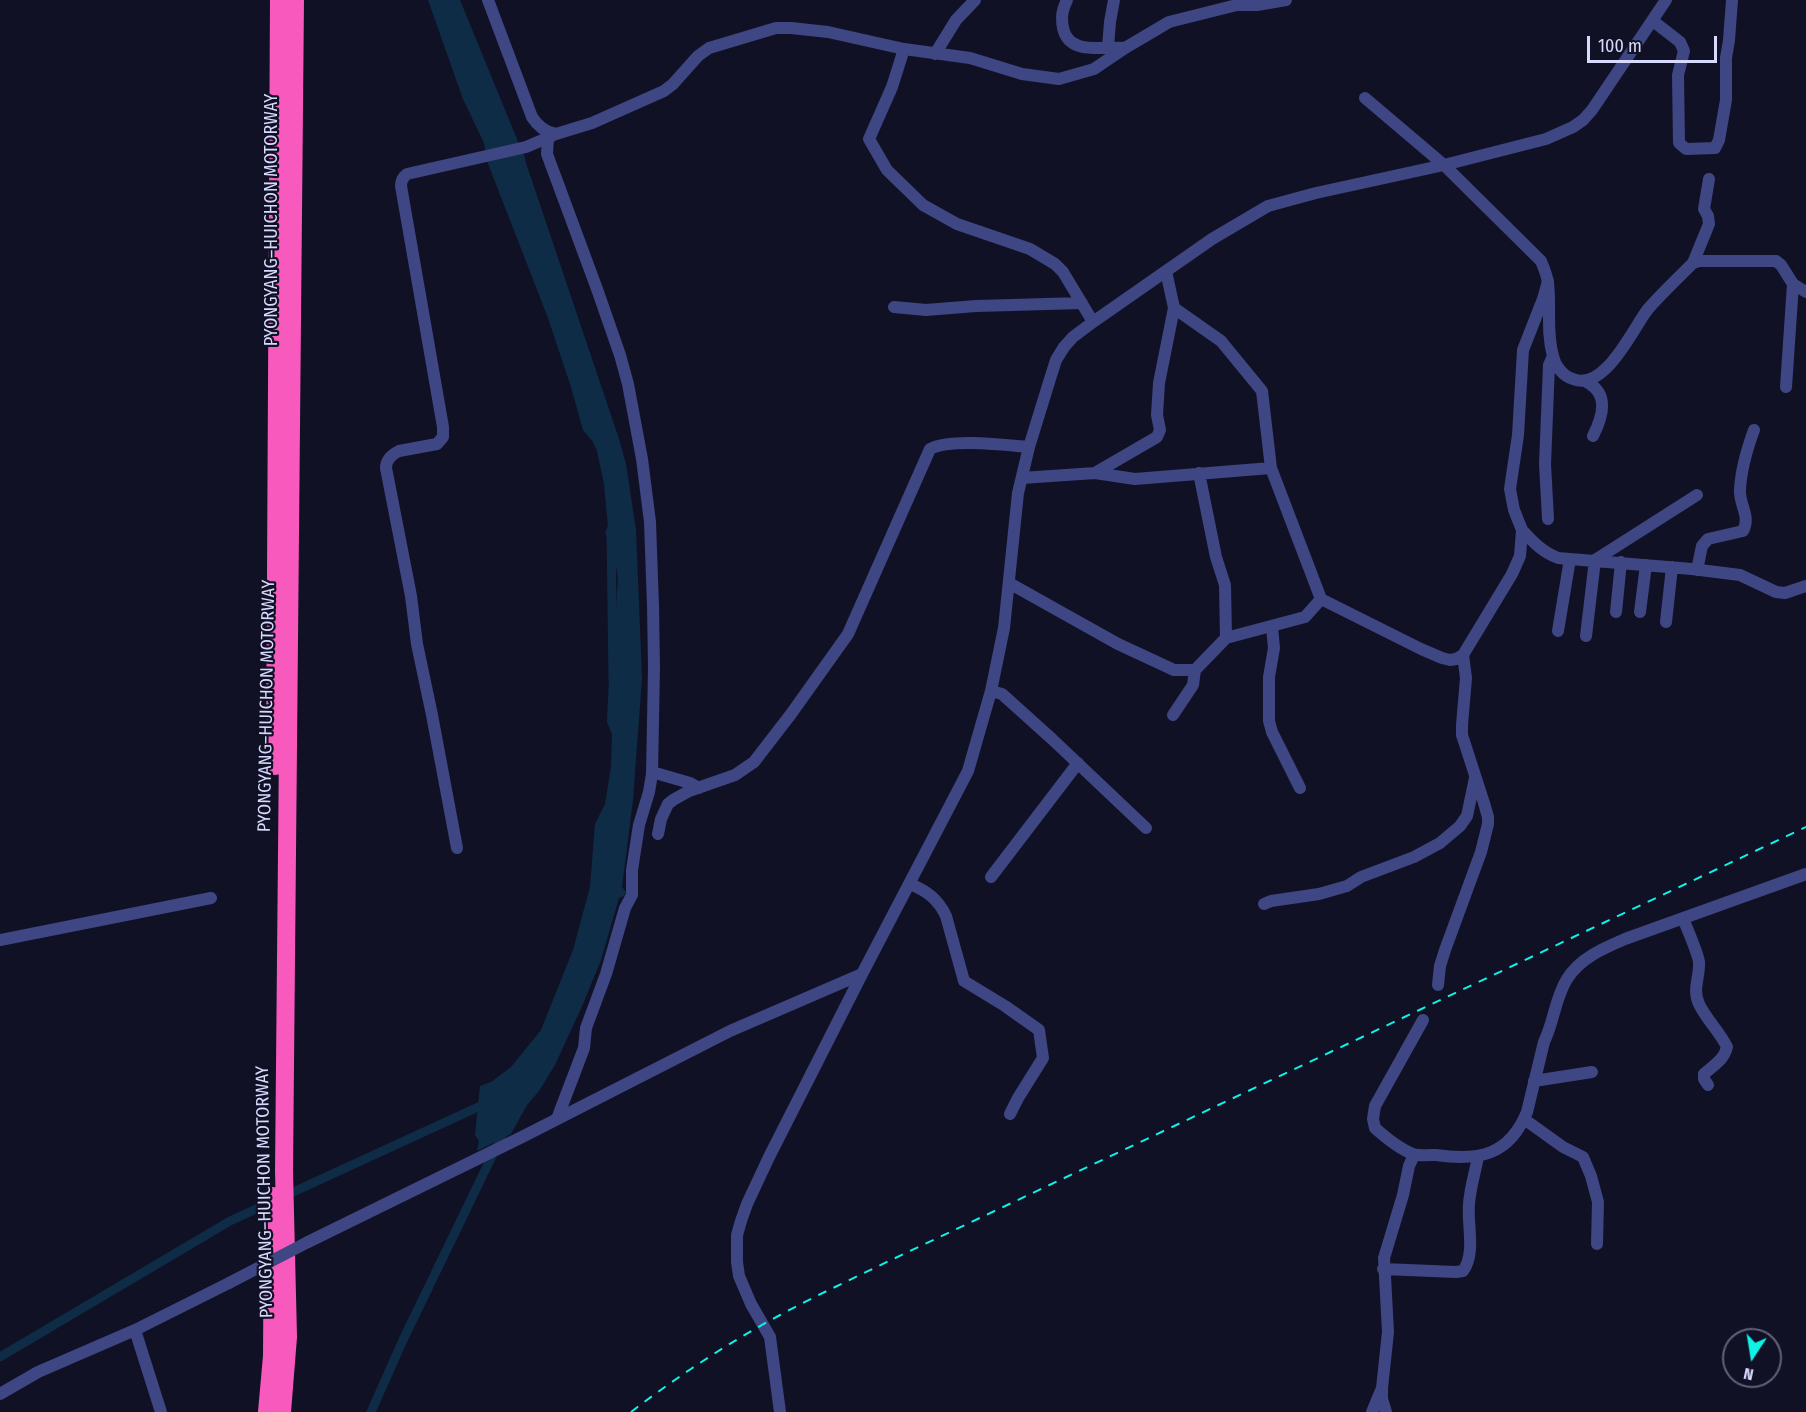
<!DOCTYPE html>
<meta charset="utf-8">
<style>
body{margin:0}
#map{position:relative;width:1806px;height:1412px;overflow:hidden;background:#111126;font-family:"Fira Sans Condensed",sans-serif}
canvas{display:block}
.north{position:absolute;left:1722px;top:1328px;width:60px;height:60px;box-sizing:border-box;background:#111126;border:2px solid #61617c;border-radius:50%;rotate:192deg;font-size:16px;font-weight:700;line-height:24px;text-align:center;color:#d8dafd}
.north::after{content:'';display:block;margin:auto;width:21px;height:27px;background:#0ef3e6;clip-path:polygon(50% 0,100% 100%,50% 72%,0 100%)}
.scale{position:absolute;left:1587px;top:36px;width:130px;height:27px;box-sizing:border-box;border:3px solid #d8dafd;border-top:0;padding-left:8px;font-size:18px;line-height:21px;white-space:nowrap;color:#d8dafd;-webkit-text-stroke:4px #111126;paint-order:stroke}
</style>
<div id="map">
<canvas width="1806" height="1412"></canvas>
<div class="north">N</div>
<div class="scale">100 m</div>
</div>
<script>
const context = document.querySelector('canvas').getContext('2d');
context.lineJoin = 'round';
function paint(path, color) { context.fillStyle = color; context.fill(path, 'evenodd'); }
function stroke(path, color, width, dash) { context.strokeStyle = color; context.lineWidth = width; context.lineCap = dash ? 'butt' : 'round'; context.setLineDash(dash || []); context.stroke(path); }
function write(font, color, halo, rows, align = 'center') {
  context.font = font + ' "Fira Sans Condensed",sans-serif'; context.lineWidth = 4.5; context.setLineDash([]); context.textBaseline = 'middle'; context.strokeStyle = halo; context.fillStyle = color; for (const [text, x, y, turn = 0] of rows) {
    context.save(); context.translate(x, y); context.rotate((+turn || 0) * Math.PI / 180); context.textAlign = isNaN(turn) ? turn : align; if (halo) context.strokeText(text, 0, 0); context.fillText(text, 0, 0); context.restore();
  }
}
paint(new Path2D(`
 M428 0H460L519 144 523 150 526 163 619 439 626 464 636 530 642 678 633 800 622 887 626 892 624 896 619 898 601 960 583 1004 555 1065 539 1091 527 1105 511 1134 477 1151 479 1141 475 1135 480 1086 491 1082 511 1067 541 1030 573 950 590 887 595 824 605 804 611 767 612 734 607 722 609 678 615 660 616 647 615 624 618 578 612 544 605 533 608 527 604 484 597 451 593 442 583 430 571 387 548 318 487 161 484 143 463 99Z`), '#0f2c47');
stroke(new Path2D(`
 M611 530 613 679
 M0 1357 230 1221 487 1103
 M371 1412 403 1340 505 1129`), '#0f2c47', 9);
stroke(new Path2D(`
 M488 0 532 117C537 125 546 133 556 134L592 123 664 91 673 84 698 56 709 48 776 28H791L828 32 904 49 970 58 1022 74 1059 79 1094 69 1125 48 1169 22 1237 5H1257L1286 0
 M1067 0C1062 10 1061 17 1063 28 1069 56 1103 46 1125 48
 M1653 21 1680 42 1684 51 1678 75 1679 143 1686 149 1715 148 1719 140 1726 100V58L1729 40 1732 0
 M1108 47 1110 22 1114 0
 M904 49 892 87 869 139 887 170 923 205 957 224 1030 249 1055 264 1063 272 1093 322
 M935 54 956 20 975 0
 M1365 98 1444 165 1541 261C1544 268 1547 275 1548 283 1551 307 1546 332 1553 356 1555 366 1563 376 1573 379 1605 392 1633 328 1648 309 1662 293 1678 278 1693 263L1699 261H1776L1781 265 1793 284 1786 387
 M548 138 547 154 597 289 620 355 628 384 642 459 650 522 653 606 654 667 652 774 649 792 639 825 632 870V895L625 908 606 974 586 1028 584 1048 557 1119
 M1693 263 1709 224 1708 216 1704 209 1709 179
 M1166 271 1174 308 1221 341 1262 391 1271 468 1321 599 1421 649 1442 658 1450 660 1456 659 1463 655 1512 574 1520 556 1522 530 1514 510 1510 489 1518 435 1523 350 1543 299 1548 281
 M1793 284 1806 292
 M894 307 926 310 976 306 1082 303
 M1585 381C1610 393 1603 416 1593 436
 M1095 473 1157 437 1160 430 1157 415 1159 383 1174 308
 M1199 473 1216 557 1225 585 1226 638
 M1022 478 1095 473 1135 479 1271 468
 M1548 519 1545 464 1549 365 1553 356
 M1522 530C1533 542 1542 552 1558 558L1692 569 1740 575 1776 592 1785 593 1806 586
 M1697 570 1702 546 1708 539 1743 531C1751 516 1739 505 1740 490 1741 469 1747 449 1754 430
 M1009 583 1118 644 1174 670H1195
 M1616 612 1621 562
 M1640 612 1646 565
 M1666 622 1672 567
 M1272 627 1274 648 1269 677V721L1272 732 1300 788
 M1558 631 1570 559
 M1586 636 1595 560 1697 495
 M991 691 1002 694 1052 739 1146 828
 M1173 715 1193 685 1195 670 1226 638 1305 617 1321 599
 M652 772 690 783 699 788
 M658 834 661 819 668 804 673 800 689 791 735 775 754 762 791 714 848 634 930 449C950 438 1006 445 1029 447
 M457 848 432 715 417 644 411 596 386 468C386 460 391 455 399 451L437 444 443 437V427L401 186C401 181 403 177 407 174L526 147 552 136
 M991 877 1078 763
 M910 884C927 891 938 899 946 916L964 981 1005 1006 1039 1030 1043 1058 1018 1098 1010 1114
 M1264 904 1271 901 1319 894 1347 886 1361 877 1414 857 1440 843 1460 826 1467 816 1475 778
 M1683 918C1687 929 1698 953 1699 962 1700 977 1692 989 1699 1004 1706 1019 1720 1032 1727 1047 1724 1060 1714 1065 1704 1074V1079L1708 1085
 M0 940 211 898
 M1438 985 1440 966 1445 950 1481 852 1488 824V817L1484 803 1462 735V725L1466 678 1463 655
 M1423 1020 1375 1106 1373 1119 1375 1128C1385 1137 1400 1149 1413 1154 1419 1156 1429 1155 1436 1155 1478 1161 1509 1156 1527 1112L1544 1042C1554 1022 1555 998 1567 979 1580 958 1604 948 1625 939L1806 874
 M1534 1081 1592 1072
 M1524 1119 1563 1147 1583 1157 1591 1176 1598 1202 1597 1244
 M308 1242 522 1137 730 1031 862 974
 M1383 1269 1456 1272 1463 1271C1476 1253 1467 1225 1469 1204 1470 1188 1475 1173 1478 1157
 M135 1330 161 1412
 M1382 1389V1399L1386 1412
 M0 1394 38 1372 135 1330 229 1283
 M780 1412 770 1337 751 1304 739 1276 737 1262V1235L741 1221 747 1204 769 1157 862 974 968 771 991 691 1004 628 1018 493 1029 447 1050 379 1056 360 1064 347 1073 337 1093 322 1212 239 1268 206 1316 193 1444 165 1546 139 1573 127 1583 120 1592 110 1666 0
 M1372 1412 1382 1388 1388 1332 1384 1258 1403 1195 1409 1166 1414 1155`), '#3e4683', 12);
stroke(new Path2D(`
 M275 766 279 0
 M267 1412 272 1356 273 1196
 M282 1412 288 1337 284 1171 295 0`), '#f759bd', 18);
stroke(new Path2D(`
 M631 1412C678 1376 728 1343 780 1315 817 1295 854 1278 891 1260L1806 827`), '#0ef3e6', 2, [9, 8]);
stroke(new Path2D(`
 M229 1283 308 1242`), '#3e4683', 12);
write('18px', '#d8dafd', '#111126', [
 ["PYONGYANG–HUICHON MOTORWAY",272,220,-90],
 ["PYONGYANG–HUICHON MOTORWAY",267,706,-89],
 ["PYONGYANG–HUICHON MOTORWAY",265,1192,-91]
]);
</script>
